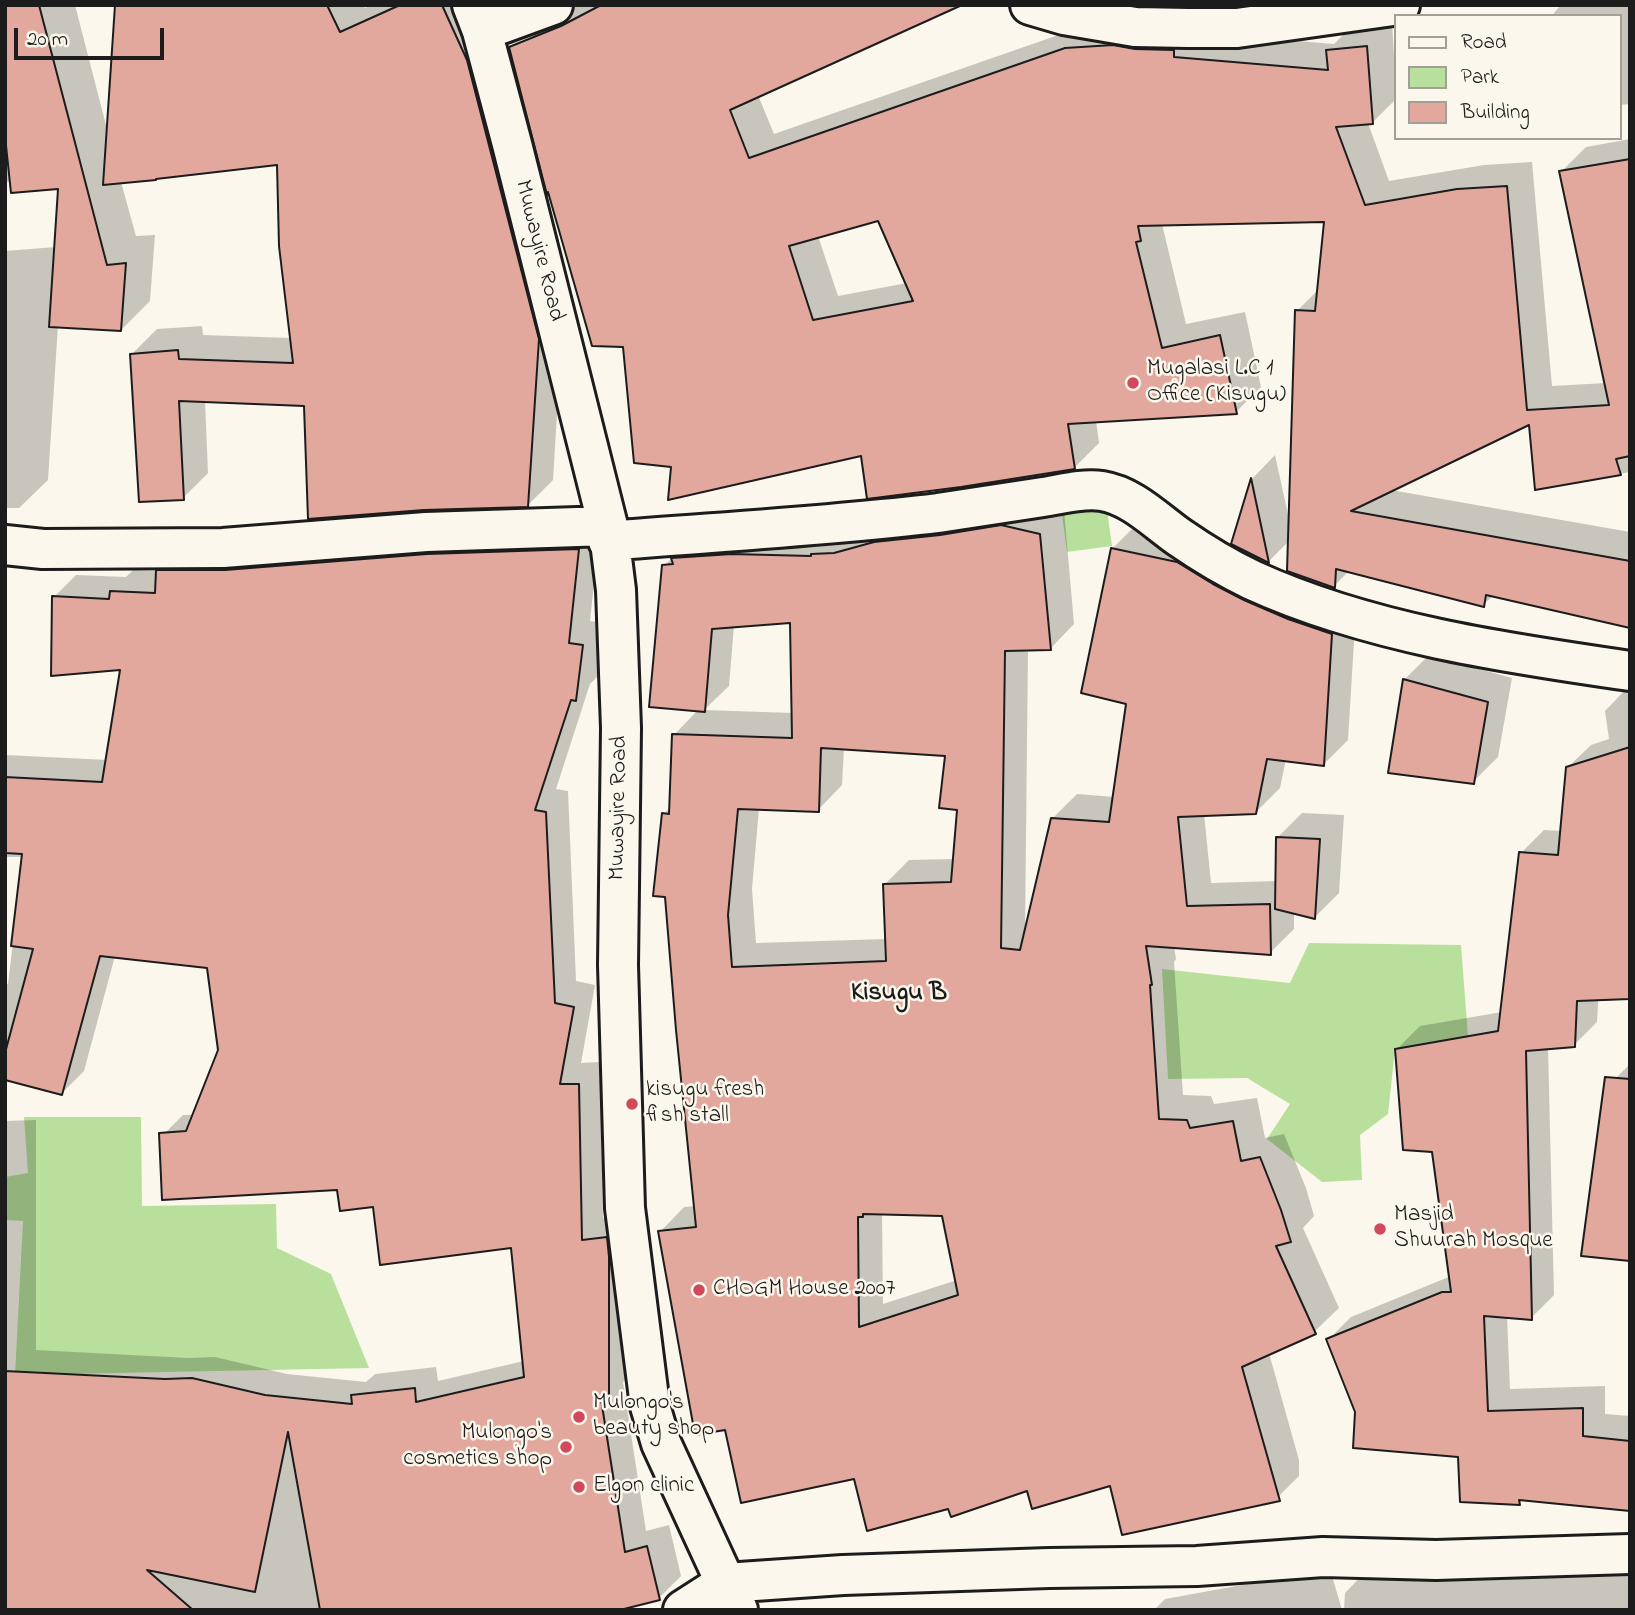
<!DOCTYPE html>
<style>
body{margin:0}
#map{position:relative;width:1635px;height:1615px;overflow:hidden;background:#fbf7ec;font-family:"Indie Flower",sans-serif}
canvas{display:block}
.frame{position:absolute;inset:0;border:7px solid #1c1c1c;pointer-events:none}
.legend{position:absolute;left:1394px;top:14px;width:228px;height:126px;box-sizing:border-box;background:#fbf7ec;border:2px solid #a29f99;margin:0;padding:9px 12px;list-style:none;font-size:21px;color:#1c1c1c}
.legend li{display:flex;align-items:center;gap:14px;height:35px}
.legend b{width:35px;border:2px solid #a29f99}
.scale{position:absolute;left:14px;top:28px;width:150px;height:32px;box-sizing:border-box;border:4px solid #1c1c1c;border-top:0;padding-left:9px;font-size:21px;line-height:24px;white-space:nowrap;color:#1c1c1c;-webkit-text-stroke:5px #fbf7ec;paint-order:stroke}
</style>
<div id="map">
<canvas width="1635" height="1615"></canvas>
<div class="frame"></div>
<ul class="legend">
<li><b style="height:9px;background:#fbf7ec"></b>Road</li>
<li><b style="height:19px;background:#b8e09c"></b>Park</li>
<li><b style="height:19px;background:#e2a89e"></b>Building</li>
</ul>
<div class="scale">20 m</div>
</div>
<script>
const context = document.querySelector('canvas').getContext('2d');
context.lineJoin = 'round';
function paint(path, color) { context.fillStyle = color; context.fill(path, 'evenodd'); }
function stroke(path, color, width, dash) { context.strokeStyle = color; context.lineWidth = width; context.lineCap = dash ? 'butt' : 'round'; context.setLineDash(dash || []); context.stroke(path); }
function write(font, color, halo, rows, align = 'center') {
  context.font = font + ' "Indie Flower",sans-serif'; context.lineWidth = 5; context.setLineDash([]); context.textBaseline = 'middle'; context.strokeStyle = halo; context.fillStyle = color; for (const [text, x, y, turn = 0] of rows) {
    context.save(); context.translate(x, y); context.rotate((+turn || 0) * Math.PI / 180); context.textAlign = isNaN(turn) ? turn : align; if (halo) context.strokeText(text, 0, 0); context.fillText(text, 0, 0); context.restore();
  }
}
paint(new Path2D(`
 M1105 495 1112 546 1067 552 1060 500Z
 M1309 943 1461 945 1468 1036 1395 1049 1388 1114 1360 1135 1362 1180 1322 1182 1267 1139 1290 1104 1247 1078 1168 1079 1162 969 1290 983Z
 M24 1117H141L142 1206 276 1204 277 1248 331 1274 369 1368 15 1375 23 1221 5 1220V1177L28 1173Z`), '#b8e09c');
paint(new Path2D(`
 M5 5H75L107 129 117 5H364L365 8 371 5H478L563 314 553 480 528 505 305 405 205 400 208 473 183 498 132 354 157 329 202 326 203 335 291 338 279 163 121 182 136 236 155 235 150 301 121 330 58 325 48 480 19 508H5V251L56 247 60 187 11 181 5 182Z
 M576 5H942L758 95 774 134 1090 24 1334 44 1353 25 1392 22 1395 72V100L1372 123H1368L1389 181 1484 165 1532 162 1552 386 1606 383 1561 172 1586 147 1630 139V472L1536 488 1530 422 1391 490 1630 532V626L1494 595 1483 605 1350 570 1334 586 1290 540 1269 561 1233 543 1252 479 1275 455 1289 519 1297 311 1319 289 1326 221 1162 224 1186 324 1245 312 1261 387 1236 412 1096 420 1099 443 1074 468 862 454 673 466 624 345 580 182 531 38 556 13ZM879 219 907 283 838 296 818 236Z
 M1561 5H1630V104L1619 105V16H1554V13Z
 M1064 510 1074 624 1050 649H1028L1025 931 1052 819 1077 794 1115 797 1128 702 1112 549 1136 525 1356 609 1348 740 1324 764 1286 759 1280 788 1256 812 1204 814 1211 883 1277 881 1278 837 1302 813 1344 815 1339 893 1315 917 1294 912V929L1270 953 1174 946 1176 959 1174 962 1183 1095 1211 1096 1214 1104 1257 1098 1265 1138 1284 1134 1306 1188 1314 1216 1303 1228 1339 1308 1314 1332 1269 1353 1299 1460V1476L1274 1501 1112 1483 1028 1488 949 1507 855 1477 727 1428 660 1232 684 1207 695 1206 667 895 664 814 671 806 674 735 698 710 664 566 689 541ZM791 621 793 713 704 710 729 686 734 626ZM844 748 947 755 959 808 955 859 909 860 885 884 887 939 756 943 752 889 759 808 818 810 842 785ZM882 1213 943 1214 957 1280 883 1304Z
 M600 528 590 621 605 623 597 677 590 684 556 789 568 791 576 981 595 985 581 1063 600 1062 603 1218 628 1216 630 1375 623 1382 646 1531 669 1525 681 1576 659 1598 622 1607V1610H5V1121L36 1120V1350L188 1358 215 1357 287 1374 366 1382 375 1374 436 1367 438 1381 524 1361 512 1246 374 1205 339 1189 161 1137 183 1115H194L219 1050 208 966 115 956 84 1071 62 1093 5 1078V983L8 984 23 857H5V755L108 760 122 668 54 597 76 575 126 577 133 570 158 571 180 549Z
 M1429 655 1512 678 1498 757 1473 782 1404 680Z
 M1627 688H1630V865L1600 968 1597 1022 1574 1045 1548 1047 1554 1295 1531 1318 1507 1316 1510 1389 1605 1386V1414L1630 1416V1509L1523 1499 1519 1503 1459 1455 1357 1411 1328 1340 1351 1317 1451 1276 1433 1151 1397 1049 1420 1026 1502 1012 1521 853 1544 830 1562 831 1567 768 1591 745 1609 739 1605 711Z
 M1628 1066H1630V1259L1605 1089Z
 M1630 1557V1610H1344L1345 1593 1370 1567Z
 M1330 1569 1342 1610H1154L1165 1599Z`), '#0003');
const building = new Path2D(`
 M5 5H39L107 265 126 263 121 331 49 327 58 189 11 193 5 136Z
 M115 5H327L340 32 400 5H442L467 60 539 339 528 507 424 510 308 519 304 406 179 401 184 500 139 502 130 354 178 350 179 359 293 363 279 246 277 165 156 179V180L103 185Z
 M601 5H962L730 110 749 158 1065 48 1113 45 1135 49 1174 50V57L1328 70 1326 50 1367 46 1373 124 1336 127 1365 205 1457 189 1507 186 1527 410 1609 405 1559 171 1630 159V456L1616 459 1621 475 1535 490 1529 425 1351 511 1630 561V628L1486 595 1484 607 1336 569 1335 588 1287 571 1295 310 1315 311 1324 222 1138 226 1141 241 1136 242 1162 348 1220 335 1237 414 1068 424 1075 469 961 487 867 499 861 456 668 500 671 467 634 463 623 347 592 346 548 192 547 195 509 47 561 26ZM878 221 913 301 813 320 789 246Z
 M1251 478 1269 563 1231 544Z
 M1001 525 1040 534 1051 650 1005 651 1001 948 1020 950 1051 818 1109 822 1126 704 1081 693 1111 548 1177 562 1213 584 1244 600 1288 619 1332 634 1324 766 1267 759 1256 814 1178 817 1187 906 1270 904 1271 955 1146 946 1152 985H1150L1159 1119 1187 1120 1190 1128 1233 1121 1241 1161 1260 1157 1281 1210 1291 1242 1276 1246 1316 1334 1242 1367 1280 1501 1122 1535 1110 1486 1032 1509 1027 1491 951 1517 948 1509 867 1531 854 1479 741 1503 725 1430 695 1435 658 1231 696 1227 676 1030 665 897 653 896 662 813 669 814 672 734 792 738 790 623 712 629 705 712 649 707 662 565 673 564 671 558 732 554 811 556V554L834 553 874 542 940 535ZM821 748 945 756 939 808 957 810 951 882 883 884 886 961 732 967 728 915 738 809 819 812ZM863 1214 942 1216 958 1295 859 1327 858 1217H863Z
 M579 549 569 643 583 645 576 701 571 700 535 810 546 812 555 1003 574 1007 560 1084H579L582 1240 607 1237 609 1257V1399H601L625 1552 647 1546 660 1600 620 1610H320L288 1432 255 1592 147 1570 193 1610H5V1371L165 1379 192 1378 265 1395 352 1404 351 1395 415 1388 416 1402 524 1377 511 1248 380 1265 373 1207 340 1211 337 1190 162 1200 159 1133 186 1131 218 1050 207 968 100 956 62 1095 5 1080V1053L33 949 11 946 22 854 5 853V777L102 782 120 670 51 676 52 596 109 599 110 591 155 593 156 570H225L427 554Z
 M1403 679 1488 702 1474 784 1388 773Z
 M1630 747V999L1577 1001 1575 1047 1526 1051 1532 1320 1484 1316 1488 1411 1583 1408V1436L1630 1441V1511L1519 1500 1520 1505 1460 1502 1458 1457 1353 1448 1355 1412 1326 1339 1442 1292H1451L1432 1152 1403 1150 1395 1049 1498 1031 1519 852 1558 855 1566 767Z
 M1276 837 1320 839 1315 919 1275 909Z
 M1605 1077 1630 1079V1261L1581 1256Z`);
paint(building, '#e2a89e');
stroke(building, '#1c1c1c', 2);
const minor = new Path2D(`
 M472 5 482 31 512 144 608 526 616 590 621 728 618 965 625 1208 650 1406 661 1443 738 1610
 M1030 5 1064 15 1135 27 1188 28H1237L1400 5
 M482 31 553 5
 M608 541C718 532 829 526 938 513 973 508 1008 502 1043 497 1062 494 1083 488 1102 491 1132 496 1155 520 1179 537 1202 553 1227 568 1252 580 1368 633 1505 653 1630 671
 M5 545 43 549 223 548 426 532 608 526
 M683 1610 725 1583 843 1575 1049 1568 1197 1566 1323 1557 1436 1560 1630 1554`);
stroke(minor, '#1c1c1c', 44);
stroke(minor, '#fbf7ec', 38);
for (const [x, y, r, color] of [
 [1133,383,7,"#d1495b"],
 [632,1104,7,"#d1495b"],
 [1380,1229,7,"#d1495b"],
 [699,1290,7,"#d1495b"],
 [579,1417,7,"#d1495b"],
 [566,1447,7,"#d1495b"],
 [579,1487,7,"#d1495b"]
]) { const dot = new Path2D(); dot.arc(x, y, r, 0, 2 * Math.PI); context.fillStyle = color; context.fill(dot); stroke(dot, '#fbf7ec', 2.5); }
write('23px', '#1c1c1c', '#fbf7ec', [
 ["Muwayire Road",538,251,76],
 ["Muwayire Road",620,808,-89]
]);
write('23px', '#1c1c1c', '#fbf7ec', [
 ["Mugalasi L.C 1",1147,370],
 ["Office (Kisugu)",1147,396],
 ["kisugu fresh",646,1091],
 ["fish stall",646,1117],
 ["Masjid",1394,1216],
 ["Shuurah Mosque",1394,1242],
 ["CHOGM House 2007",713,1290],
 ["Mulongo's",593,1404],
 ["beauty shop",593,1430],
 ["Mulongo's",552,1434,"right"],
 ["cosmetics shop",552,1460,"right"],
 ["Elgon clinic",593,1487]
], 'left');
write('bold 26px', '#1c1c1c', '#fbf7ec', [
 ["Kisugu B",899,995]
]);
</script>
